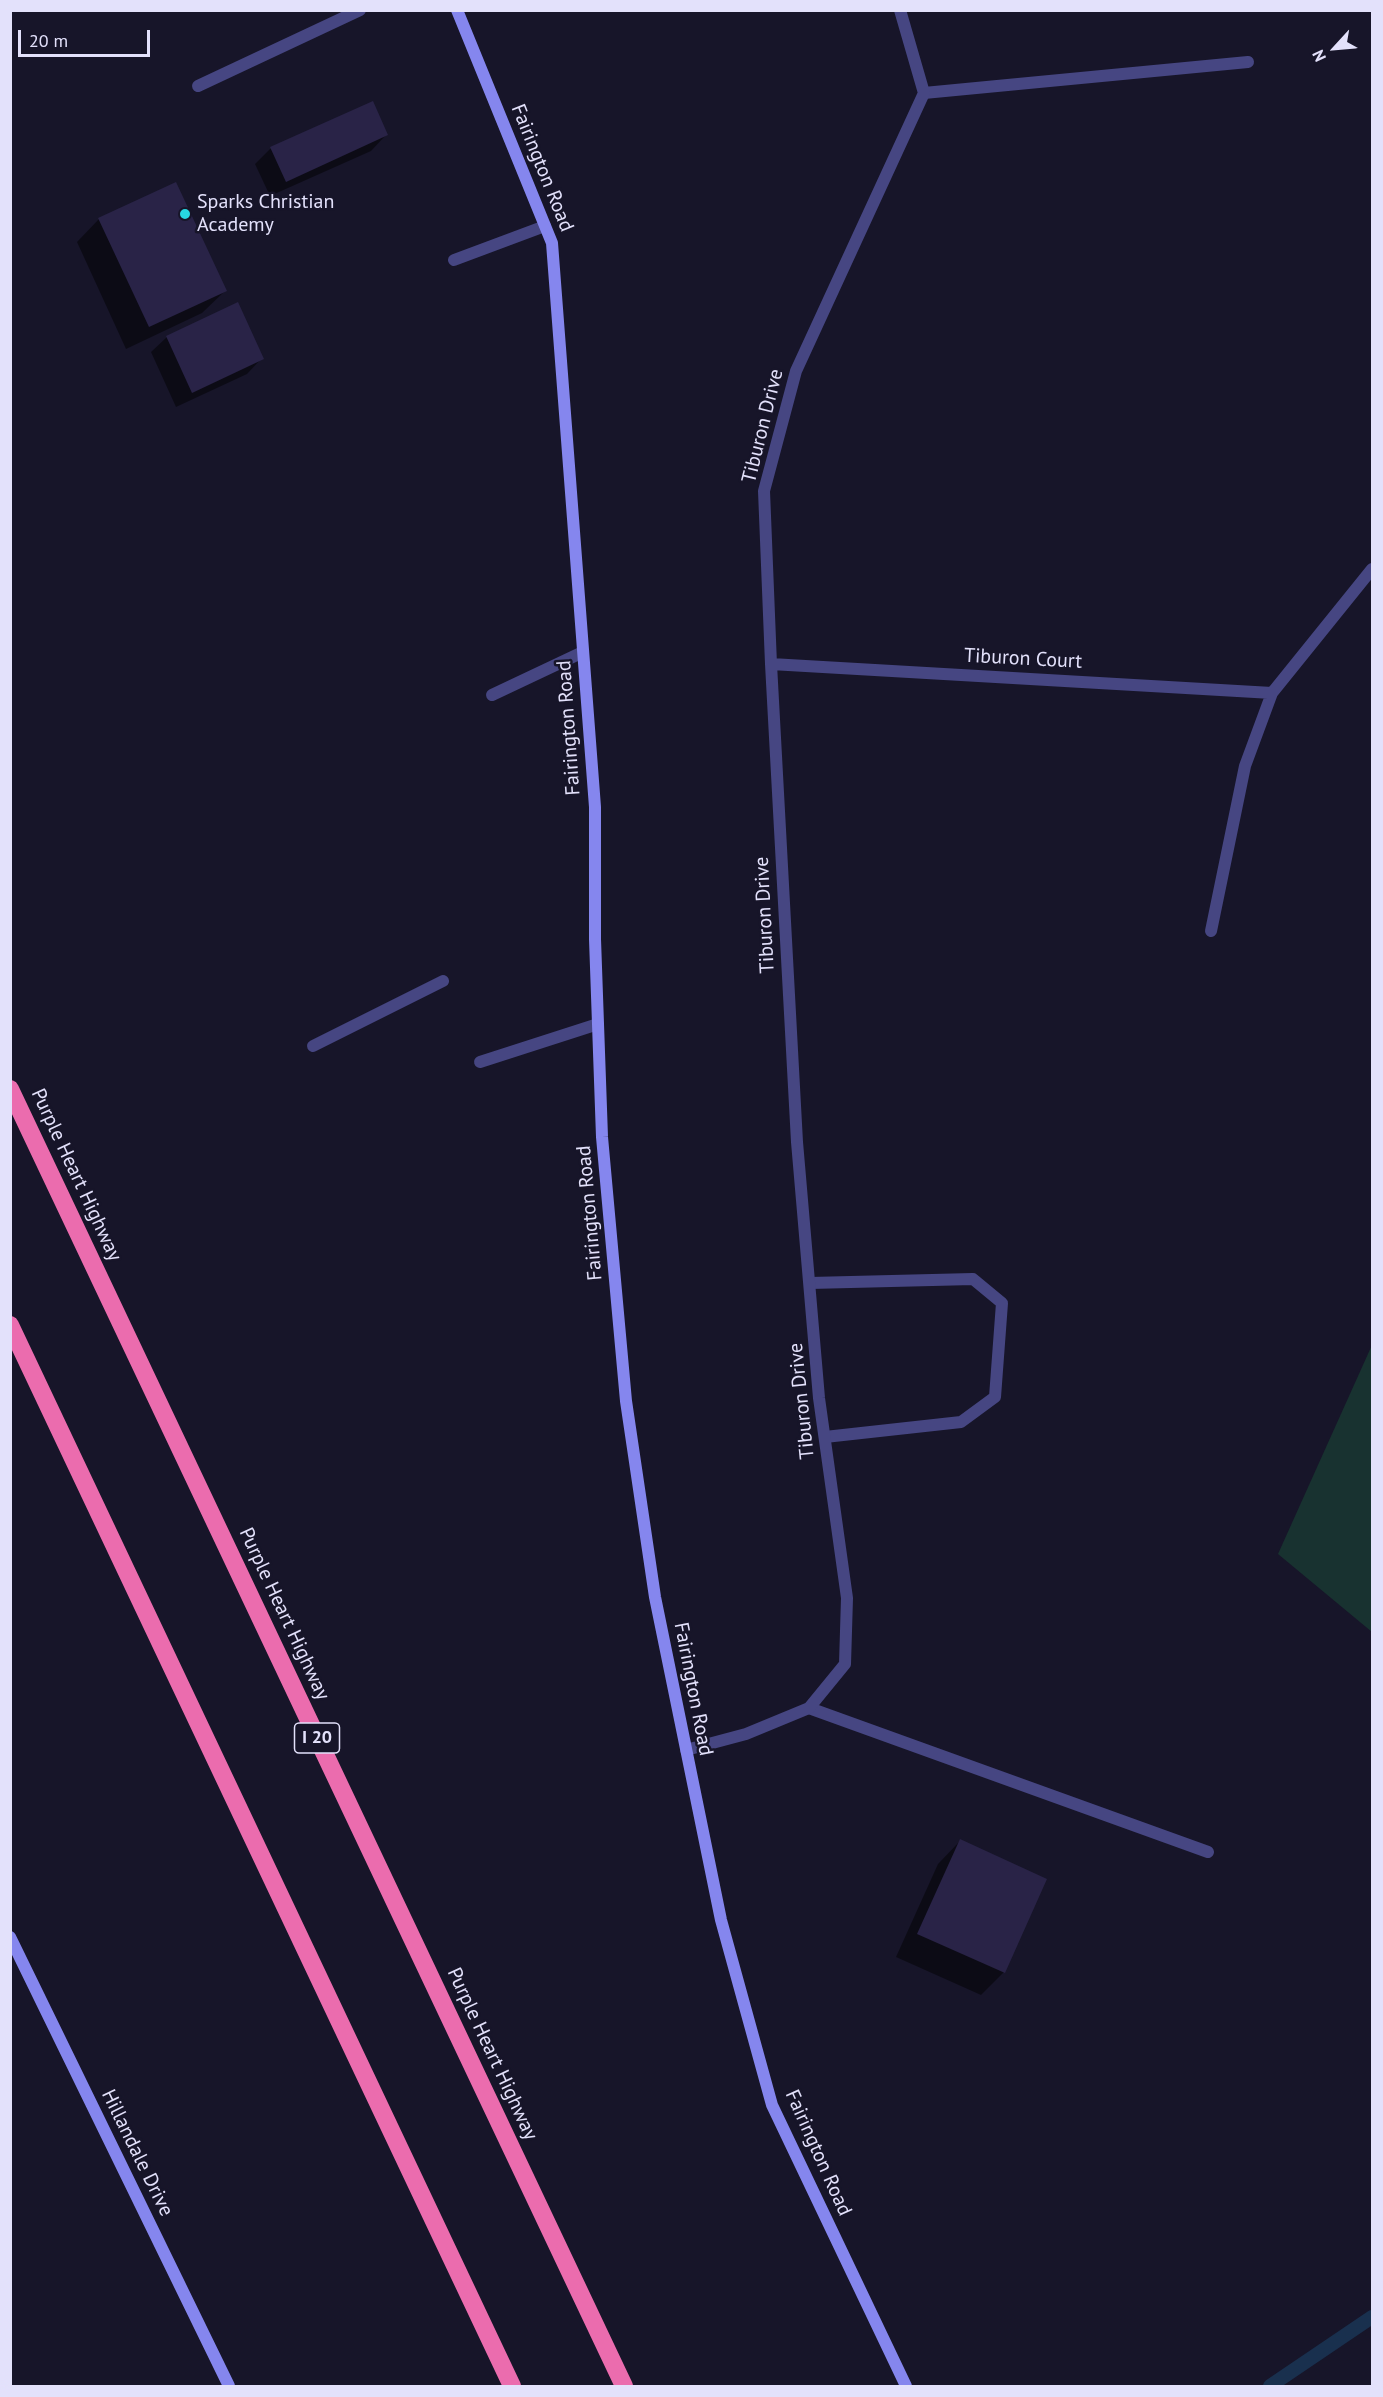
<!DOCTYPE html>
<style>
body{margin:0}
#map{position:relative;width:1383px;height:2397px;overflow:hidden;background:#171529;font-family:"PT Sans",sans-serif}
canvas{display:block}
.frame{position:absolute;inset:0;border:12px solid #e3e1fb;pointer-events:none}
.north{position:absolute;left:1305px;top:18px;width:60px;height:60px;-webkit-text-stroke:4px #171529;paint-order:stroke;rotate:244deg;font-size:16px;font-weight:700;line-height:24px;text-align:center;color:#e3e1fb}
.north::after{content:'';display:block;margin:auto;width:21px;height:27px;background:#e3e1fb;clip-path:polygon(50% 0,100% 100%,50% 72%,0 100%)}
.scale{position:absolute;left:18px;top:30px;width:132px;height:27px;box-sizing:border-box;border:3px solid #e3e1fb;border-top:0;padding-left:8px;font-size:18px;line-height:21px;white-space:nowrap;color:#e3e1fb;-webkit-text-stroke:4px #171529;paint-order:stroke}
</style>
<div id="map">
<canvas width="1383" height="2397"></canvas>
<div class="frame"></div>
<div class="north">N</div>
<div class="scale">20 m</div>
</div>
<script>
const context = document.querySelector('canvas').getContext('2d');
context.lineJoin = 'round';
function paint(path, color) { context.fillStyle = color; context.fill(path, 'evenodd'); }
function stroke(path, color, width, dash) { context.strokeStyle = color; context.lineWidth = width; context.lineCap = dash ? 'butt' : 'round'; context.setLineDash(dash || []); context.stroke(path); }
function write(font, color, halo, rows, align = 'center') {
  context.font = font + ' "PT Sans",sans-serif'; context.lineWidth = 5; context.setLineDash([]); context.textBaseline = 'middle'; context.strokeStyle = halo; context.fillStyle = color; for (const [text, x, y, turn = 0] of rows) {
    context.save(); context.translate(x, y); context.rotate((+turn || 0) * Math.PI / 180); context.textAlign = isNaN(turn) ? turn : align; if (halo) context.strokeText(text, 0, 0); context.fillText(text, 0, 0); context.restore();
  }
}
paint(new Path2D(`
 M1372 1345V1632L1278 1554Z`), '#183230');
paint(new Path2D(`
 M372 103 386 135 371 151 270 196 255 164 270 149Z
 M99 219 225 291 202 313 126 349 77 242Z
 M167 337 262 358 247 374 176 407 151 352Z
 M960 1841 1004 1972 981 1995 896 1957 938 1864Z`), '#0007');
stroke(new Path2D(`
 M1270 2386 1372 2317`), '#19304e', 14);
paint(new Path2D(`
 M373 101 388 135 286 182 270 147Z
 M176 182 227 291 149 327 98 218Z
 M238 302 264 359 192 393 166 336Z
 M960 1839 1047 1879 1005 1973 917 1934Z`), '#292347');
stroke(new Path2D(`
 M198 86 360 10
 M924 93 1248 62
 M454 260 545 226
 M492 695 583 652
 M313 1046 443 981
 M480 1062 598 1024
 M810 1283 973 1279 1002 1303 995 1397 961 1422 825 1437
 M809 1708 1208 1852`), '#464682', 12);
stroke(new Path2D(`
 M771 664 1272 693 1372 569
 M1211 931 1245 766 1272 693
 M686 1750 746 1734 809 1708 845 1664 847 1598 819 1398 797 1142 771 664 764 491 796 371 924 93 900 10`), '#464682', 12);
stroke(new Path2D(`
 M457 10 552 243 595 807V939L602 1137 626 1401 655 1597 721 1920 772 2105 906 2386
 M10 1937 229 2386`), '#8586ee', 12);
stroke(new Path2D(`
 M10 1089 624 2386
 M10 1325 512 2386`), '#eb6cae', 18);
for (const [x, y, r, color] of [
 [185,214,6,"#27d6e1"]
]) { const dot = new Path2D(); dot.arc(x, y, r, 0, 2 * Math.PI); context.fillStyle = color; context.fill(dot); stroke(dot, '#171529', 2); }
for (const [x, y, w] of [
 [317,1738,45]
]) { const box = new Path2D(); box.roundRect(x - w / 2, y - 15, w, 30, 4.5); context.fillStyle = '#171529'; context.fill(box); stroke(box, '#e3e1fb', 1.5); }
write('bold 18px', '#e3e1fb', null, [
 ["I 20",317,1738]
]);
write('20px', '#e3e1fb', '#171529', [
 ["Fairington Road",542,168,68],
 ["Tiburon Drive",763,426,-76],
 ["Tiburon Court",1023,659,3],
 ["Fairington Road",569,728,-94],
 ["Tiburon Drive",765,915,-93],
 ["Purple Heart Highway",76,1175,65],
 ["Fairington Road",590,1213,-95],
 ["Tiburon Drive",802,1401,-96],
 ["Purple Heart Highway",284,1614,65],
 ["Fairington Road",693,1689,79],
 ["Purple Heart Highway",492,2054,65],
 ["Hillandale Drive",137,2153,64],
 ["Fairington Road",818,2153,66]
]);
write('20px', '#e3e1fb', '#171529', [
 ["Sparks Christian",197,202],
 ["Academy",197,225]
], 'left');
</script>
